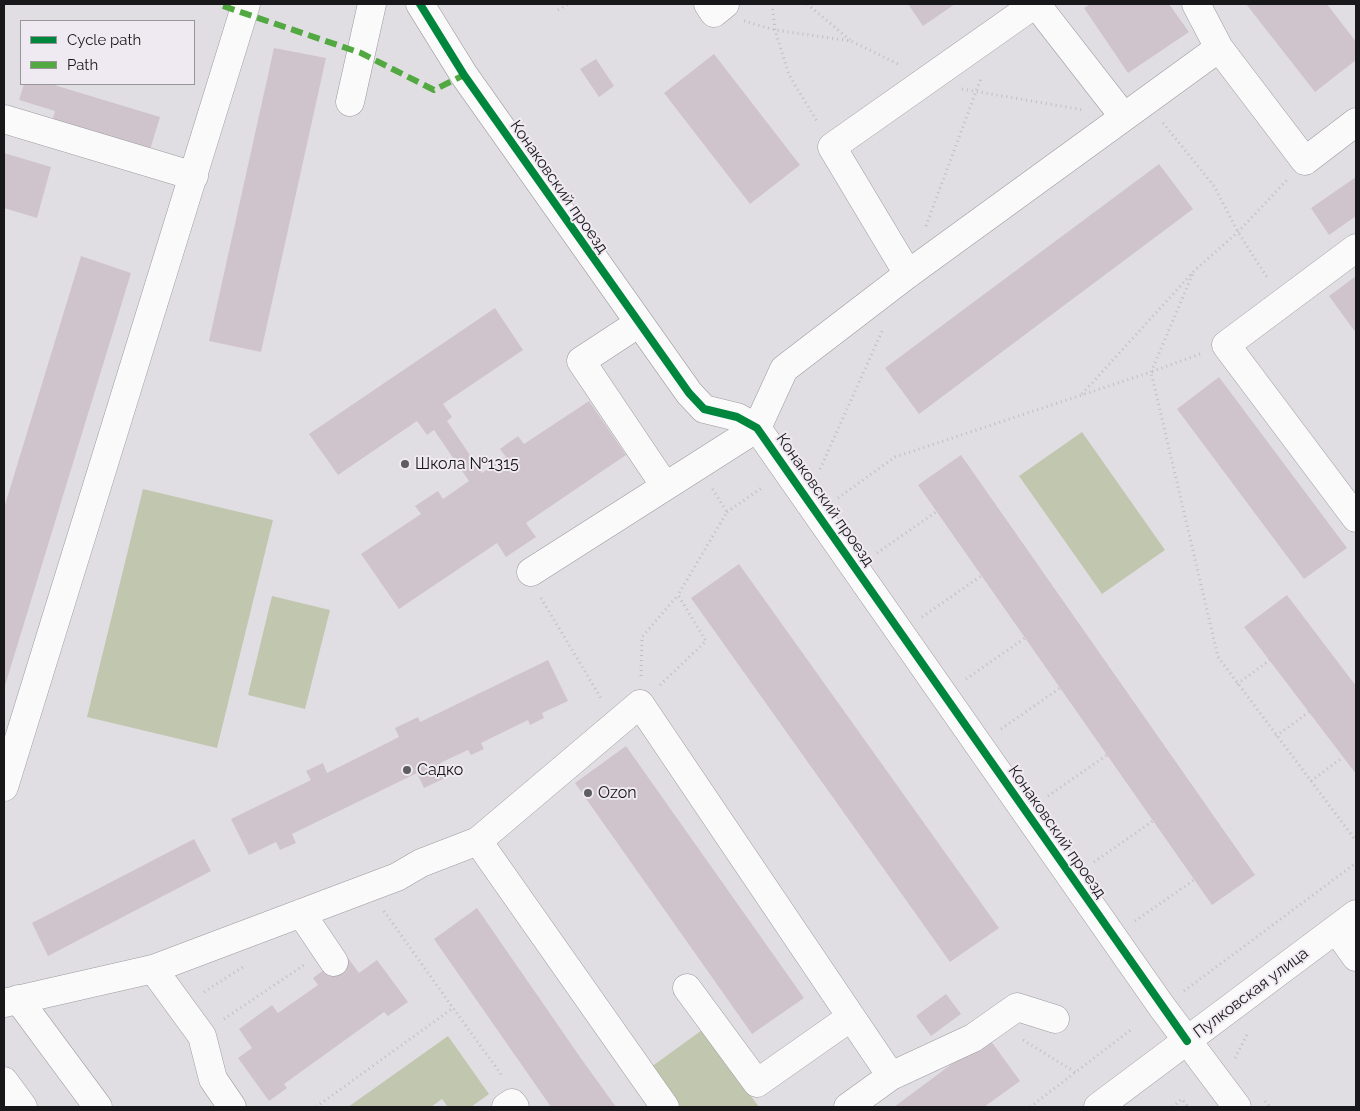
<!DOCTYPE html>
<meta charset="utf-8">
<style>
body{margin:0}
#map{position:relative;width:1360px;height:1111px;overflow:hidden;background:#e1dee3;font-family:Raleway,sans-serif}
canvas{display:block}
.frame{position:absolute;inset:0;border:5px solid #181719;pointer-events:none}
.legend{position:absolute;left:20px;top:20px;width:175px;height:65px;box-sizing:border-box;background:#efeaf1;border:1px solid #99969b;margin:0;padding:6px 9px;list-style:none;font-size:15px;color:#181719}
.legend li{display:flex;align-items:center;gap:10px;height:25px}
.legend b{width:25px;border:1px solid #99969b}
</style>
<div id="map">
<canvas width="1360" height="1111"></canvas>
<div class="frame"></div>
<ul class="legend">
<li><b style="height:6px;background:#00873e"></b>Cycle path</li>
<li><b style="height:6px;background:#52a942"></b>Path</li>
</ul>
</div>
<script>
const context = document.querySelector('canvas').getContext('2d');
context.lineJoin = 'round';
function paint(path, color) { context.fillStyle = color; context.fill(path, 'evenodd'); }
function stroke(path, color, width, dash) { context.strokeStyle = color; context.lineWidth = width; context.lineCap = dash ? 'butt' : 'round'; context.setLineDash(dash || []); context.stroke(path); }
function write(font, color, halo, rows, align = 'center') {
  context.font = font + ' Raleway,sans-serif'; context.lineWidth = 4; context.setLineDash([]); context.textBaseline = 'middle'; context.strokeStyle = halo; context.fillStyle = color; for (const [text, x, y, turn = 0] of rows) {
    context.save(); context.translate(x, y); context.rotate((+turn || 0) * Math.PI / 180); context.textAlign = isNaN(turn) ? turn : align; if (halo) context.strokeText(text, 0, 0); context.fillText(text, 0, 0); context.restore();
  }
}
paint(new Path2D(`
 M1082 432 1165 550 1102 594 1019 476Z
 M143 489 273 520 217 748 87 717Z
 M272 596 330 610 305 709 248 695Z
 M702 1030 759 1107H681L651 1067Z
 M448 1036 489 1094 471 1107H448L442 1099 431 1107H348Z`), '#c1c7af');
paint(new Path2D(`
 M908 4H955L923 26Z
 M1090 4H1169L1189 32 1128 73 1084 8Z
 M1246 4H1327L1356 42V60L1315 92Z
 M274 48 326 58 261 352 209 341Z
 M714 54 800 165 750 204 664 93Z
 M596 59 614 86 599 97 580 69Z
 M24 84H51L160 117 150 150 52 121 55 111 19 100Z
 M4 153 51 167 37 218 4 208Z
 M1159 164 1193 209 919 414 885 368Z
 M1356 177V216L1329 235 1311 208Z
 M81 256 131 273 4 689V508Z
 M1356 276V333L1329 296Z
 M495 308 523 350 443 404 452 417 447 421 482 473 506 457 500 449 518 436 524 444 589 401 626 455 526 523 536 537 506 557 497 543 399 609 361 554 421 514 415 506 438 491 443 499 469 481 434 430 427 435 417 421 338 475 309 434Z
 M1219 377 1347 548 1304 579 1177 409Z
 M961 455 1255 875 1212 905 918 485Z
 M739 564 999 928 950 962 691 598Z
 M1287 595 1356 686V774L1244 627Z
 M548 660 568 701 542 713 544 718 530 725 528 720 481 743 484 749 471 755 468 750 440 763 447 777 424 788 417 773 292 834 296 843 280 850 276 842 249 855 231 819 311 780 306 771 323 763 327 773 399 737 395 728 418 717 420 722Z
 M626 746 804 998 752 1034 575 783Z
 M194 839 211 871 48 956 32 923Z
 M477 908 580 1057 616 1107H551L434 939Z
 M345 954 359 973 377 960 408 1002 388 1016 384 1012 284 1084 287 1088 269 1101 238 1058 252 1048 239 1029 272 1005 278 1013 318 985 313 978Z
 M946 994 961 1014 931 1036 916 1016Z
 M988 1037 1020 1081 984 1107H894Z`), '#d0c4cc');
const minor = new Path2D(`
 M420 4 464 75 689 393 704 409 737 417 757 428 1162 1007 1237 1107
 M708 4 714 13 725 4
 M1036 4 1124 117
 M1196 4 1219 48
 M350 102 372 4
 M4 119 194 176
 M1356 248 1226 345 1356 518
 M908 274 832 147 1035 4
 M639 323 581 361 665 486
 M531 572 757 428 784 369 908 274 1219 48 1305 161 1356 122
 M4 787 246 4
 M478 841 665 1107
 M301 913 334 962
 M1336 929 1356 957
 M153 969 202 1036 213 1079 232 1107
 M687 988 757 1083 851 1017
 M18 999 98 1107
 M4 1003 153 969 397 877 421 863 478 841 640 704 891 1076 848 1107
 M891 1076 973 1038 1017 1007 1055 1019
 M4 1081 23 1107
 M506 1107 512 1103 515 1107
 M1098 1107 1356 914`);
stroke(minor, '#9c9a9d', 29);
stroke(new Path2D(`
 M772 4 775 30 789 75 818 123
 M807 4 850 40
 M558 10 568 4
 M744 21 775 30 851 41 900 65
 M962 89 1084 110
 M1163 123 1214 186 1238 232 1268 279
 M926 226 981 78
 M1200 354 1151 372 1218 657 1356 841
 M1082 394 1194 271 1238 232 1287 180
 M820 469 883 329
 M838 498 895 457 1151 372 1194 271
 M727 512 763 487
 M877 553 936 512
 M541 598 602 700
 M922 617 981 576
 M641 676 642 637 678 595
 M966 679 1025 638
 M1237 684 1270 660
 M660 685 706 641 678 595 727 512 712 488
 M1001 729 1060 688
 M1276 736 1309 712
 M1311 781 1343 757
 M1048 796 1107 755
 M1094 862 1153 821
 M384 911 453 1008
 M1135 921 1194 880
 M1184 991 1356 863
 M204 992 243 967
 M224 1019 304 965
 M1023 1040 1075 1072
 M1235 1058 1248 1033
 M1265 1101 1270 1107
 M316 1107 453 1008 503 1077
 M1030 1107 1132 1029
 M1172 1107 1182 1099 1188 1107`), '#bfbec0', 3, [1, 4]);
stroke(minor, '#fafafb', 28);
stroke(new Path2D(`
 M223 6 361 53 434 90 464 75`), '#52a942', 6, [12, 6]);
stroke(new Path2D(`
 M420 4 464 75 689 393 704 409 737 417 757 428 1187 1041`), '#00873e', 8);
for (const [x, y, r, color] of [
 [405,464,5,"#5e5d60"],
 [407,770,5,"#5e5d60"],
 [588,793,5,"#5e5d60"]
]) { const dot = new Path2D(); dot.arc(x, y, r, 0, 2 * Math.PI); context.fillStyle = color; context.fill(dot); stroke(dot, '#efeaf1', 2); }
write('16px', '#181719', '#efeaf1', [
 ["Конаковский проезд",559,187,55],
 ["Конаковский проезд",825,500,55],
 ["Конаковский проезд",1057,832,55],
 ["Пулковская улица",1251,993,-37]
]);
write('16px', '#181719', '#efeaf1', [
 ["Школа №1315",415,464],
 ["Садко",417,770],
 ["Ozon",598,793]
], 'left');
</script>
